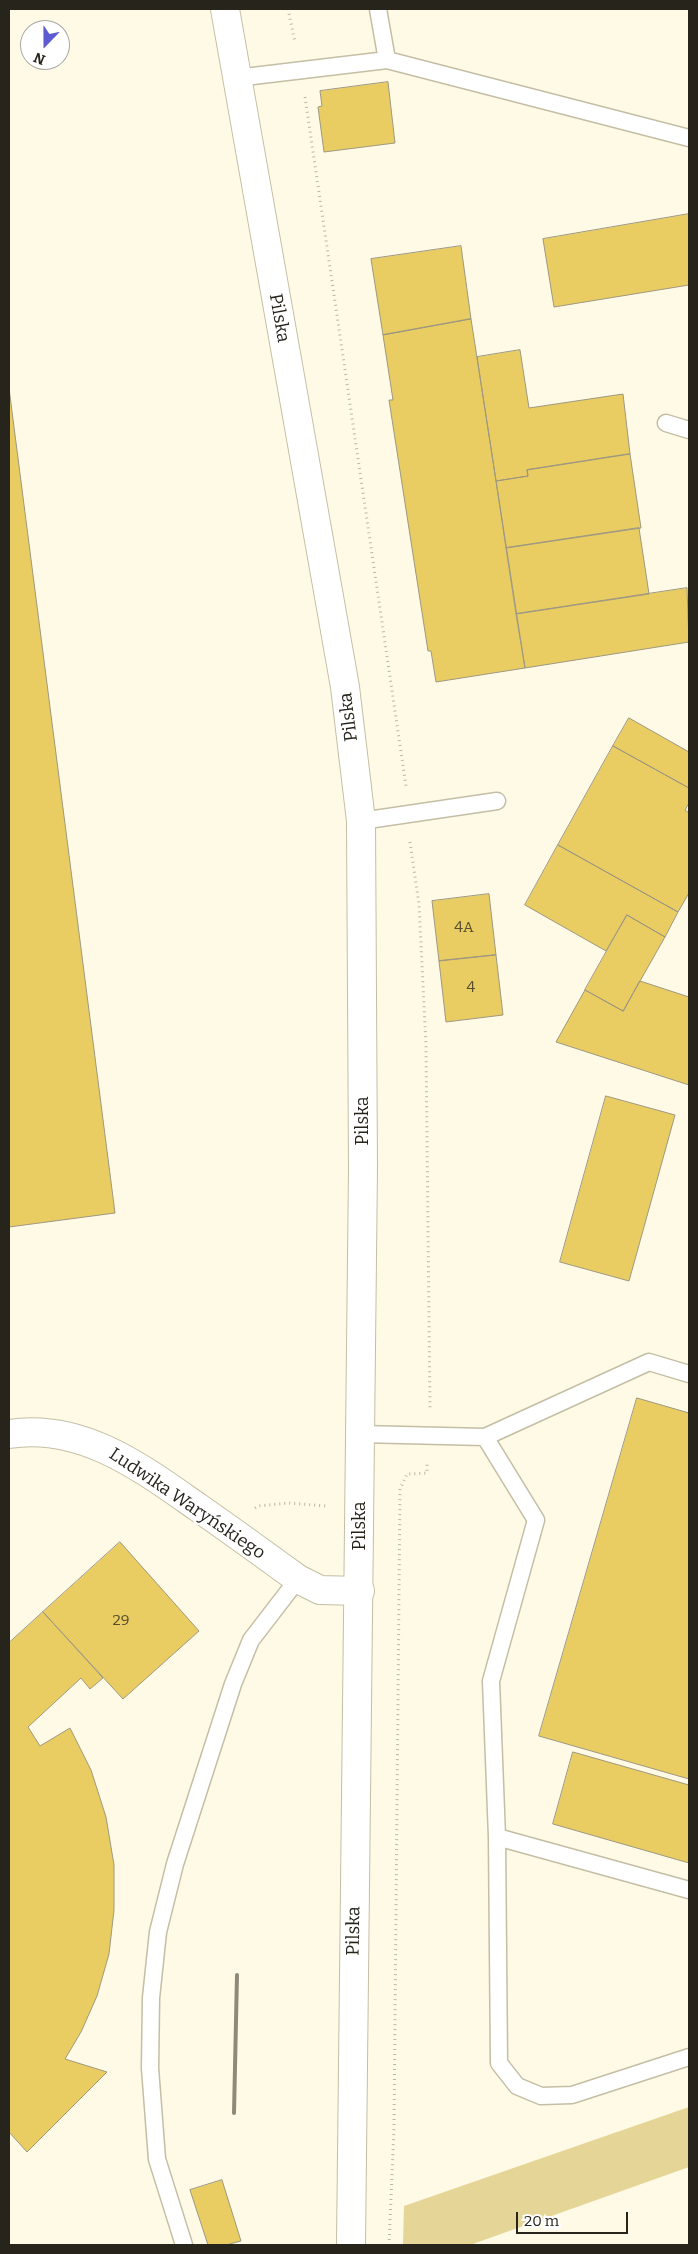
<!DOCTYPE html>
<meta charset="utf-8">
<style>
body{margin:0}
#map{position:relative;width:698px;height:2254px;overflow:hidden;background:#fffae5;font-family:Bitter,serif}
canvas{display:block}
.frame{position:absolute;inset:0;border:10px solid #26241b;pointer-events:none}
.north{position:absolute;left:20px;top:20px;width:50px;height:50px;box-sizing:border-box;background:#fff;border:1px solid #a8a7a4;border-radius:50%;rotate:202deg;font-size:14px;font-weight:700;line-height:20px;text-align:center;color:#26241b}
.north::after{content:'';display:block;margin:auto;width:18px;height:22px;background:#5e5ad2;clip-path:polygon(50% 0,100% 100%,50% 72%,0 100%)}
.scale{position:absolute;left:516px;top:2212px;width:112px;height:22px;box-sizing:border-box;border:2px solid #26241b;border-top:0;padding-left:6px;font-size:15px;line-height:18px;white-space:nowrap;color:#26241b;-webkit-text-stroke:4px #fff;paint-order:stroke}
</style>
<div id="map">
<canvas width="698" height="2254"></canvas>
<div class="frame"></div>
<div class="north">N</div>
<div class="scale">20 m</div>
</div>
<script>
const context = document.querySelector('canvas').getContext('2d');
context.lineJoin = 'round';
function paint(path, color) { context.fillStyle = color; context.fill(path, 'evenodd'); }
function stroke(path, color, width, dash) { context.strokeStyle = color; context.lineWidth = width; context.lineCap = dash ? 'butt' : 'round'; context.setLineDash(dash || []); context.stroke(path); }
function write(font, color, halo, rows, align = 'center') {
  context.font = font + ' Bitter,serif'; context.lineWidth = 5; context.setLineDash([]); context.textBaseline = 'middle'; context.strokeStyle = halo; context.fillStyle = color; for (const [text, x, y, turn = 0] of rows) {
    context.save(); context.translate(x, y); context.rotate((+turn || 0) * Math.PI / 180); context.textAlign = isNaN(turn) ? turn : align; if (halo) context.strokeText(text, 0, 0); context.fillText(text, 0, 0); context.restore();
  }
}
paint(new Path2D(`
 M689 2107V2167L470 2245H403L404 2206Z`), '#e5d596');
const building = new Path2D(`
 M388 82 395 143 324 152 318 107 322 106 320 91Z
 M689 214V285L554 307 543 239Z
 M461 246 471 319 383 335 371 259Z
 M471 319 525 668 436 682 431 651H428L389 400H393L383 335Z
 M520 350 529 408 623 394 630 454 527 470 528 476 496 481 477 357Z
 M9 388 115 1213 9 1227Z
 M630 454 641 528 506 548 496 481 528 476 527 470Z
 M639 528 649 594 516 614 506 548Z
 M687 588 689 642 525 668 516 614Z
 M629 718 689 752V788L613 746Z
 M613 746 689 788V803L685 810 689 813V893L678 912 558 845Z
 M558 845 678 912 665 937 627 915 606 951 525 905Z
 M489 894 496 955 439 961 432 901Z
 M627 915 665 937 623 1011 585 990Z
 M496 955 503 1015 446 1022 439 961Z
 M640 981 689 997V1085L556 1042 585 990 623 1011Z
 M606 1096 675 1115 629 1281 560 1262Z
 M637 1398 689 1413V1779L539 1736Z
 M120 1542 199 1631 123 1699 43 1612Z
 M43 1612 103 1678 90 1689 81 1678 28 1727 40 1746 70 1728 91 1770 106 1817 114 1865V1910L109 1954 97 1996 81 2032 65 2059 107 2072 27 2152 9 2132V1643Z
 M573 1752 689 1785V1863L553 1824Z
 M222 2180 241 2241 226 2245H208L190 2190Z`);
paint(building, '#e9cd63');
stroke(building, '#9e9880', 1);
const service = new Path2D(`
 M378 9 387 60
 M236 78 387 60 689 138
 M666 423 689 430
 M361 821 497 801
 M360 1434 485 1437 649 1362 689 1374
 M485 1437 536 1520 491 1681 497 1837 689 1890
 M497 1837 499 2063 517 2086 541 2096 572 2095 689 2057
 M184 2245 157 2159 150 2068 151 1998 158 1932 175 1864 233 1684 251 1640 298 1579`);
const minor = new Path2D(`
 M9 1434C82 1422 143 1469 199 1508 232 1531 265 1555 298 1579L320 1590 360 1591`);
const tertiary = new Path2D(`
 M225 9 345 687 361 821 363 1168 351 2245`);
stroke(service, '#c4bea5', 19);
stroke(minor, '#c4bea5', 30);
stroke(tertiary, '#c4bea5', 30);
stroke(new Path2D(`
 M288 9 295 42
 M305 97 406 786
 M410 842 419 904 426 1045 430 1408
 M255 1508 258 1506 289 1503 326 1506
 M389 2245 394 2128 400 1489 407 1474 427 1473V1464`), '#bbb7a5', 3, [1, 4]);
stroke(service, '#fff', 16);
stroke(minor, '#fff', 28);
stroke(tertiary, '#fff', 28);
stroke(new Path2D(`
 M234 2113 237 1975`), '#8d8a7b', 4);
write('15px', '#574e2d', null, [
 ["4A",464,928],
 ["4",471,988],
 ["29",121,1621]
]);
write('18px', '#26241b', '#fff', [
 ["Pilska",279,318,80],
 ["Pilska",349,717,-97],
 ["Pilska",363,1121,-90],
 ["Ludwika Waryńskiego",187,1504,34],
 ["Pilska",360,1526,-90],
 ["Pilska",354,1931,-89]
]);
</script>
